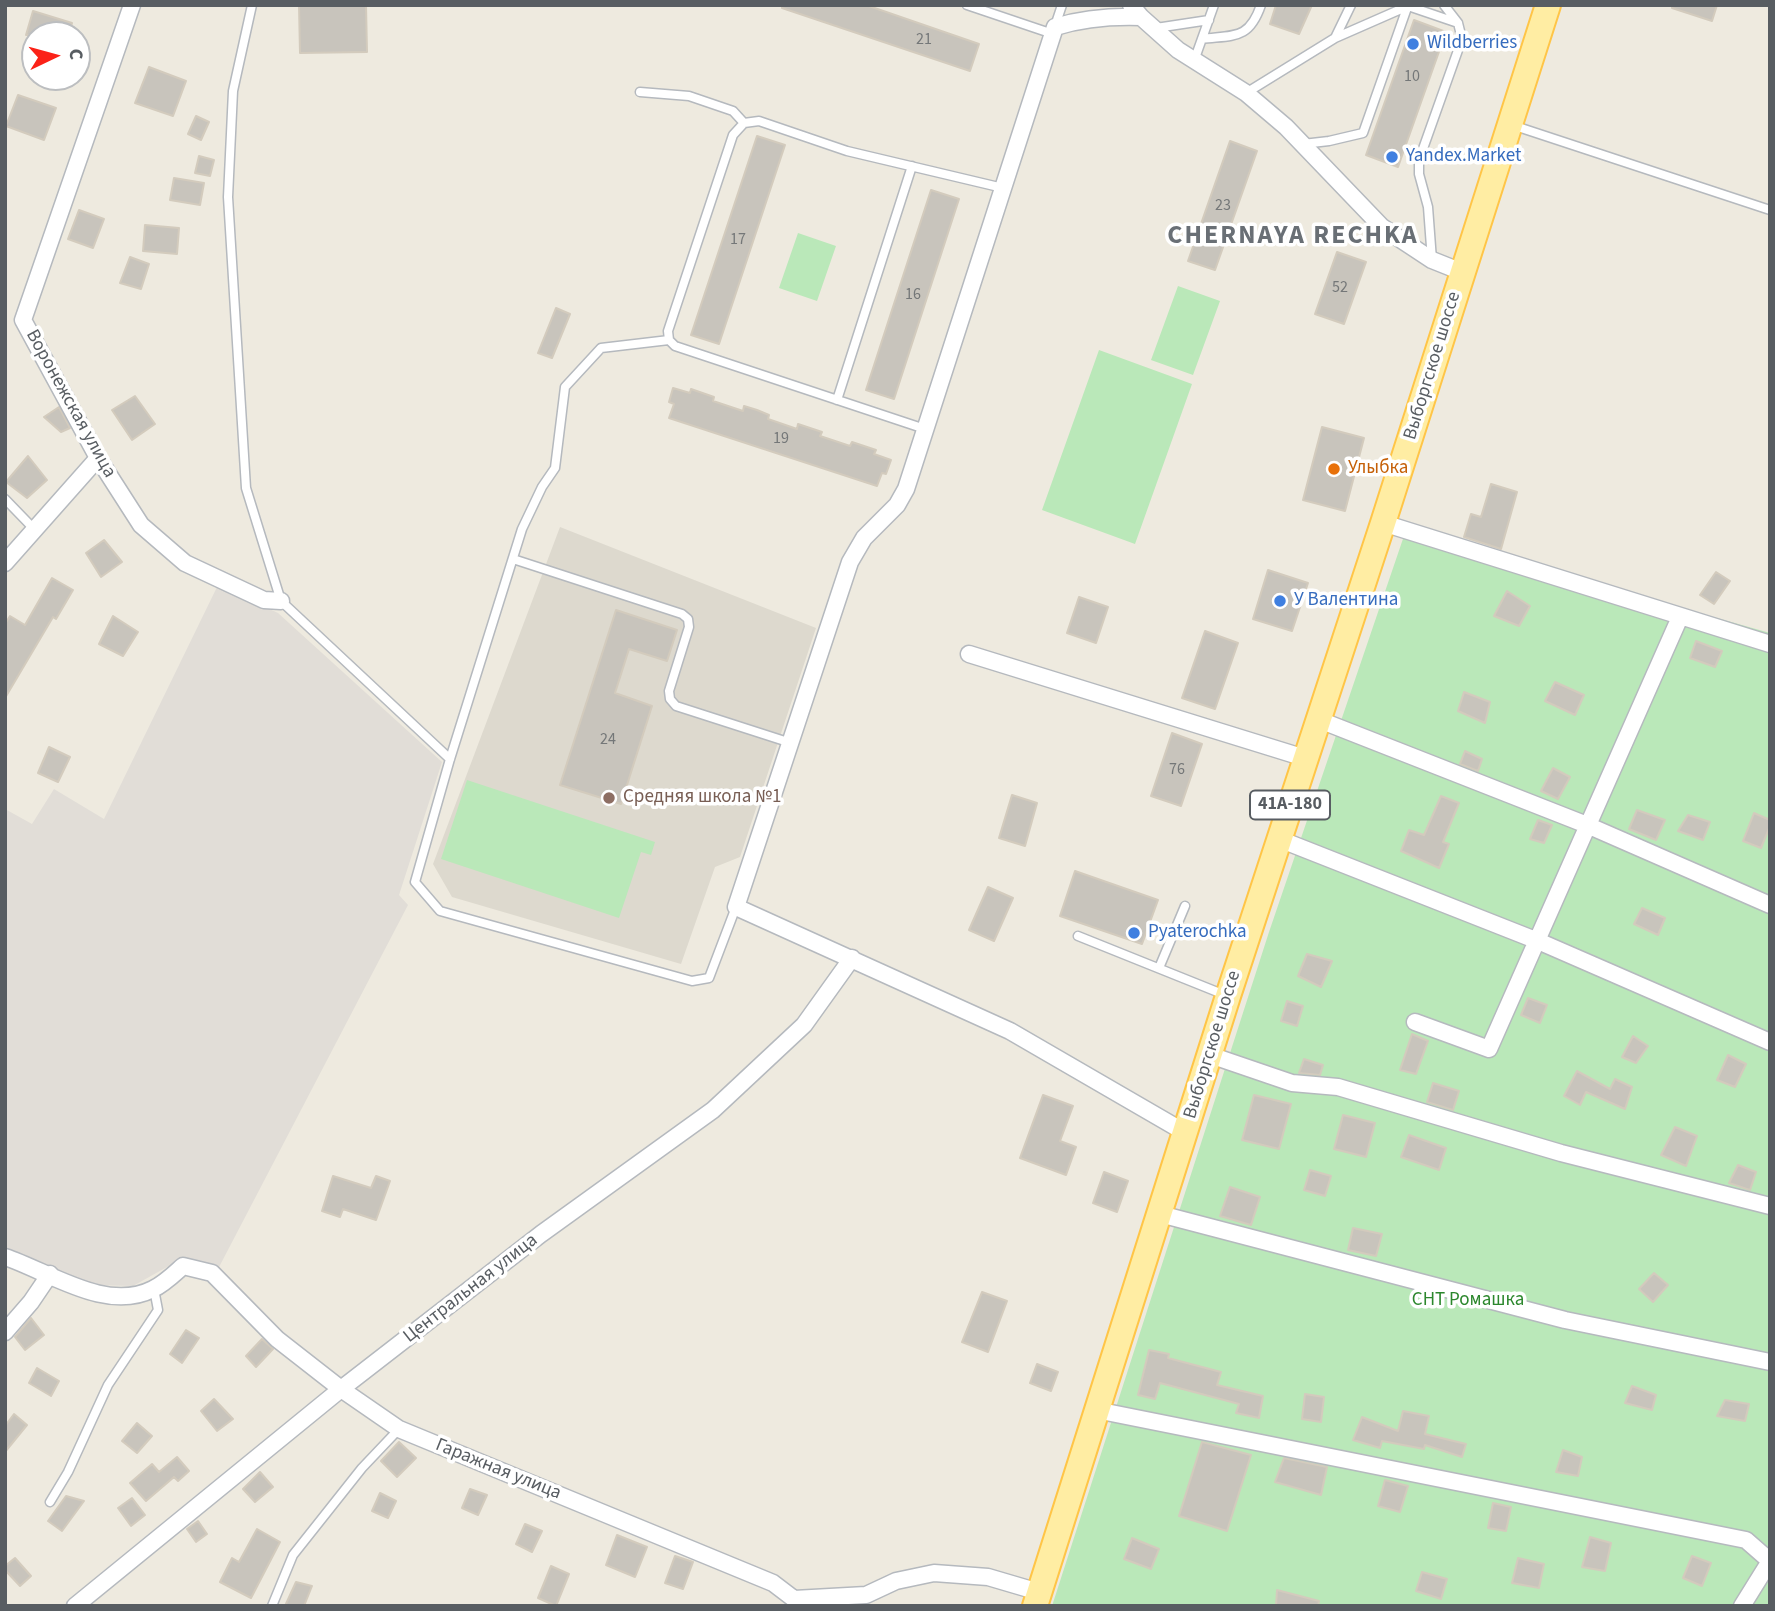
<!DOCTYPE html>
<meta charset="utf-8">
<style>
body{margin:0}
#map{position:relative;width:1775px;height:1611px;overflow:hidden;background:#eeeadf;font-family:"Source Sans 3",sans-serif}
canvas{display:block}
.frame{position:absolute;inset:0;border:7px solid #585d62;pointer-events:none}
.north{position:absolute;left:21px;top:21px;width:70px;height:70px;box-sizing:border-box;background:#fff;border:2px solid #bcbec0;border-radius:50%;rotate:85deg;font-size:19px;font-weight:700;line-height:28px;text-align:center;color:#585d62}
.north::after{content:'';display:block;margin:auto;width:24px;height:32px;background:#fb2218;clip-path:polygon(50% 0,100% 100%,50% 72%,0 100%)}
</style>
<div id="map">
<canvas width="1775" height="1611"></canvas>
<div class="frame"></div>
<div class="north">С</div>
</div>
<script>
const context = document.querySelector('canvas').getContext('2d');
context.lineJoin = 'round';
function paint(path, color) { context.fillStyle = color; context.fill(path, 'evenodd'); }
function stroke(path, color, width, dash) { context.strokeStyle = color; context.lineWidth = width; context.lineCap = dash ? 'butt' : 'round'; context.setLineDash(dash || []); context.stroke(path); }
function write(font, color, halo, rows, align = 'center') {
  context.font = font + ' "Source Sans 3",sans-serif'; context.lineWidth = 7; context.setLineDash([]); context.textBaseline = 'middle'; context.strokeStyle = halo; context.fillStyle = color; for (const [text, x, y, turn = 0] of rows) {
    context.save(); context.translate(x, y); context.rotate((+turn || 0) * Math.PI / 180); context.textAlign = isNaN(turn) ? turn : align; if (halo) context.strokeText(text, 0, 0); context.fillText(text, 0, 0); context.restore();
  }
}
paint(new Path2D(`
 M218 585 278 613 442 762 399 895 408 905 218 1269 183 1258 133 1286 93 1285 5 1251V809L32 824 54 789 104 819Z`), '#e1ddd7');
paint(new Path2D(`
 M560 527 816 628 740 857 715 867 681 964 452 897 433 864Z`), '#ddd9ce');
paint(new Path2D(`
 M798 233 836 246 817 301 779 288Z
 M1178 286 1220 301 1193 375 1151 360Z
 M1099 350 1192 384 1135 544 1042 510Z
 M1406 530 1770 633V1606H1052L1269 932Z
 M467 780 655 842 651 855 641 852 619 918 441 859Z`), '#bae8b9');
const building = new Path2D(`
 M299 5H366L367 52 300 53Z
 M782 5H866L979 44 970 71 782 8Z
 M1276 5H1312L1299 34 1270 24Z
 M1672 5H1717L1712 21 1672 8Z
 M33 11 72 23 69 35H26Z
 M1414 20 1446 32 1398 167 1366 155Z
 M149 67 186 81 173 116 135 103Z
 M18 95 56 108 44 140 6 126Z
 M196 116 209 122 201 140 188 134Z
 M757 136 785 145 719 344 691 335Z
 M1230 141 1257 151 1215 270 1188 261Z
 M199 156 214 160 210 176 195 173Z
 M174 178 204 183 200 205 170 200Z
 M931 190 959 199 894 399 866 390Z
 M79 210 104 219 93 248 68 239Z
 M145 225 179 228 177 254 143 251Z
 M1337 252 1366 262 1344 324 1315 314Z
 M130 257 149 264 141 289 120 283Z
 M556 308 570 314 552 358 538 353Z
 M673 388 690 393 691 389 714 397 713 401 743 411 744 406 757 410 769 415 768 419 797 429 798 424 822 432 820 436 850 446 852 442 876 450 874 454 891 460 886 474 882 473 877 486 669 418 674 404 669 402Z
 M135 396 155 424 132 440 112 410Z
 M59 407 70 428 61 432 44 417Z
 M1322 427 1364 438 1345 511 1303 500Z
 M28 456 47 480 27 498 6 482Z
 M1491 484 1517 492 1501 549 1464 537 1471 514 1481 517Z
 M104 540 122 562 101 577 86 553Z
 M1268 570 1308 583 1292 631 1253 619Z
 M1716 572 1730 581 1714 604 1700 595Z
 M52 578 73 590 56 619 53 617 5 698V624L10 616 25 625Z
 M1507 591 1530 606 1519 626 1494 616Z
 M1079 597 1108 607 1096 643 1067 633Z
 M616 610 677 630 667 661 629 649 615 693 652 706 621 804 560 785Z
 M113 616 138 632 123 656 99 644Z
 M1205 631 1238 643 1215 709 1182 698Z
 M1696 641 1722 651 1715 667 1690 658Z
 M1555 682 1584 695 1575 715 1545 701Z
 M1464 692 1490 702 1485 723 1458 711Z
 M1172 733 1202 744 1181 806 1151 796Z
 M49 747 70 757 58 782 38 773Z
 M1465 751 1482 759 1478 771 1460 764Z
 M1553 768 1570 777 1558 799 1541 791Z
 M1012 795 1037 803 1025 846 999 838Z
 M1441 796 1459 803 1443 842 1449 844 1439 868 1401 851 1409 830 1424 835Z
 M1637 810 1665 820 1656 840 1629 829Z
 M1754 813 1770 820V826L1761 848 1743 841Z
 M1688 815 1710 822 1703 840 1678 831Z
 M1538 820 1552 825 1544 843 1530 839Z
 M1075 871 1158 900 1142 944 1060 916Z
 M988 887 1013 898 994 941 969 930Z
 M1642 908 1665 918 1658 935 1634 924Z
 M1307 954 1332 961 1321 987 1298 976Z
 M1528 998 1547 1005 1540 1023 1521 1015Z
 M1287 1001 1303 1006 1297 1026 1281 1021Z
 M1412 1034 1428 1041 1416 1074 1400 1070Z
 M1633 1036 1648 1046 1636 1063 1622 1057Z
 M1728 1055 1746 1064 1735 1087 1717 1080Z
 M1304 1059 1323 1065 1320 1075 1299 1073Z
 M1577 1071 1610 1089 1615 1079 1632 1087 1625 1109 1586 1092 1580 1105 1564 1096Z
 M1433 1083 1459 1091 1453 1110 1427 1102Z
 M1043 1095 1073 1106 1060 1141 1076 1147 1066 1175 1020 1158Z
 M1254 1095 1291 1104 1279 1149 1242 1140Z
 M1343 1115 1375 1123 1366 1157 1334 1149Z
 M1675 1127 1697 1136 1686 1166 1661 1155Z
 M1409 1135 1446 1148 1439 1170 1401 1157Z
 M1738 1165 1756 1172 1750 1190 1729 1183Z
 M1310 1170 1331 1176 1325 1196 1304 1190Z
 M1104 1172 1128 1181 1117 1212 1093 1203Z
 M333 1176 371 1188 376 1176 390 1181 376 1220 343 1209 340 1217 322 1211Z
 M1230 1187 1260 1197 1251 1225 1220 1216Z
 M1353 1228 1382 1234 1376 1256 1348 1250Z
 M1654 1273 1668 1285 1653 1302 1639 1289Z
 M982 1292 1007 1301 988 1352 962 1342Z
 M31 1318 44 1335 25 1350 15 1337Z
 M186 1330 199 1338 182 1363 170 1354Z
 M262 1339 273 1349 256 1367 246 1356Z
 M1149 1350 1169 1354 1168 1358 1221 1372 1217 1385 1263 1396 1259 1418 1236 1413 1239 1404 1160 1383 1155 1399 1138 1395Z
 M1037 1364 1058 1372 1051 1391 1030 1383Z
 M37 1368 59 1381 51 1396 29 1383Z
 M1632 1386 1656 1395 1652 1410 1625 1403Z
 M1305 1394 1324 1397 1321 1422 1302 1419Z
 M214 1399 233 1419 217 1431 201 1411Z
 M1725 1400 1749 1404 1745 1421 1717 1416Z
 M1403 1411 1429 1416 1425 1434 1466 1444 1462 1457 1425 1445 1424 1449 1382 1441 1380 1448 1353 1440 1362 1417 1398 1431Z
 M14 1414 27 1425 5 1452V1426Z
 M137 1423 152 1436 137 1453 122 1441Z
 M399 1442 416 1458 397 1477 381 1461Z
 M1202 1442 1251 1455 1227 1531 1179 1516Z
 M1563 1450 1582 1457 1578 1476 1556 1472Z
 M177 1457 189 1471 178 1481 174 1477 146 1501 130 1483 152 1464 159 1472Z
 M1284 1458 1327 1467 1321 1495 1275 1482Z
 M260 1472 273 1487 255 1502 243 1489Z
 M1385 1480 1408 1486 1400 1512 1378 1506Z
 M470 1489 487 1495 478 1515 462 1508Z
 M380 1493 396 1501 388 1518 372 1511Z
 M66 1496 84 1501 62 1531 48 1521Z
 M132 1498 145 1515 131 1526 118 1508Z
 M1493 1503 1511 1507 1506 1531 1488 1528Z
 M198 1521 207 1534 196 1542 187 1529Z
 M525 1524 542 1531 532 1552 516 1544Z
 M257 1529 280 1542 251 1598 220 1582 232 1558 239 1562Z
 M617 1535 647 1547 635 1577 606 1565Z
 M1590 1537 1611 1543 1605 1571 1582 1567Z
 M1132 1538 1159 1549 1151 1569 1124 1559Z
 M675 1556 693 1562 683 1589 665 1583Z
 M1692 1556 1711 1563 1702 1586 1683 1578Z
 M15 1558 31 1576 20 1586 5 1570V1566Z
 M1518 1558 1544 1564 1539 1588 1512 1583Z
 M551 1566 569 1574 556 1606 538 1598Z
 M1422 1572 1447 1579 1441 1599 1416 1591Z
 M296 1582 312 1586 304 1606H285Z
 M1277 1590 1319 1601 1318 1606H1276Z`);
paint(building, '#c8c4bc');
stroke(building, '#d3cbbd', 2);
const service = new Path2D(`
 M252 5 233 91 228 197 246 488 281 601 450 759
 M967 5 1053 34
 M1444 5 1458 23
 M1055 26 1062 5
 M1156 28 1209 20
 M1335 38 1351 5
 M1202 39C1234 35 1249 40 1261 5
 M1194 61 1214 5
 M640 92 689 96 733 111 744 123
 M1246 93 1335 38 1408 6 1458 23 1462 39 1419 160V174L1428 207 1432 260
 M1512 125 1770 210
 M1303 144 1329 141 1363 133 1408 5
 M669 340 601 348 565 387 555 468 542 487 522 529 450 759 415 882 440 911 692 981 709 978 736 907
 M837 400 912 166
 M925 429 675 346 669 340 668 331 733 135 744 123 759 121 847 151 1003 188
 M5 499 35 530
 M513 559 682 614 688 619 689 627 669 691 670 699 676 706 791 743
 M1078 936 1225 995
 M1159 968 1185 906
 M50 1502 68 1472 108 1385 158 1310 154 1289
 M272 1606 293 1555 362 1468 399 1429`);
const minor = new Path2D(`
 M132 5 23 320 98 458 141 525 185 563 264 600 281 601
 M1131 5 1141 17 1178 50 1246 93 1286 127 1382 227 1432 260 1462 272
 M1141 17C1111 16 1084 18 1055 27L906 489 897 505 864 538 850 562 736 907 1010 1031 1186 1133
 M1383 523 1770 644
 M5 563 98 458
 M969 654 1305 758
 M1317 719 1587 825 1770 905
 M1279 839 1538 941 1770 1042
 M1415 1022 1489 1049 1680 617
 M1210 1055 1292 1083 1338 1087 1561 1153 1770 1206
 M1160 1214 1565 1320 1770 1362
 M5 1257C50 1272 106 1313 153 1289 164 1284 174 1274 183 1266L212 1273 277 1339 341 1389 399 1429 773 1583 794 1599 866 1595 896 1581 934 1573 988 1577 1039 1592
 M5 1332 31 1302 50 1274
 M1096 1410 1746 1540 1770 1561
 M75 1606 341 1389 541 1234 713 1110 804 1025 852 958
 M1742 1606 1770 1561`);
const primary = new Path2D(`
 M1035 1606 1228 996 1383 523 1548 5`);
stroke(service, '#b5b9be', 11);
stroke(minor, '#b5b9be', 19);
stroke(primary, '#ffc547', 28);
stroke(service, '#fff', 8);
stroke(minor, '#fff', 16);
stroke(primary, '#ffeda3', 24);
for (const [x, y, r, color] of [
 [1413,44,7,"#3f7fe0"],
 [1392,157,7,"#3f7fe0"],
 [1334,469,7,"#e8710a"],
 [1280,601,7,"#3f7fe0"],
 [609,798,7,"#8d6e63"],
 [1134,933,7,"#3f7fe0"]
]) { const dot = new Path2D(); dot.arc(x, y, r, 0, 2 * Math.PI); context.fillStyle = color; context.fill(dot); stroke(dot, '#fff', 2.5); }
write('16px', '#747778', null, [
 ["21",924,40],
 ["10",1412,77],
 ["23",1223,206],
 ["17",738,240],
 ["52",1340,288],
 ["16",913,295],
 ["19",781,439],
 ["24",608,740],
 ["76",1177,770]
]);
for (const [x, y, w] of [
 [1290,805,80]
]) { const box = new Path2D(); box.roundRect(x - w / 2, y - 14.5, w, 29, 5); context.fillStyle = '#fff'; context.fill(box); stroke(box, '#585d62', 2); }
write('bold 18px', '#585d62', null, [
 ["41А-180",1290,805]
]);
write('19px', '#366cbe', '#fff', [
 ["Wildberries",1427,44],
 ["Yandex.Market",1406,157],
 ["У Валентина",1294,601],
 ["Pyaterochka",1148,933]
], 'left');
write('19px', '#585d62', '#fff', [
 ["Выборгское шоссе",1433,366,-73],
 ["Воронежская улица",70,404,61],
 ["Выборгское шоссе",1213,1045,-73],
 ["Центральная улица",471,1289,-38],
 ["Гаражная улица",498,1470,22]
]);
write('19px', '#c56008', '#fff', [
 ["Улыбка",1348,469]
], 'left');
write('19px', '#785e54', '#fff', [
 ["Средняя школа №1",623,798]
], 'left');
write('19px', '#2c872d', '#fff', [
 ["СНТ Ромашка",1468,1301]
]);
context.letterSpacing = '2px';
write('bold 26px', '#696f75', '#fff', [
 ["CHERNAYA RECHKA",1293,237]
]);
context.letterSpacing = '0px';
</script>
